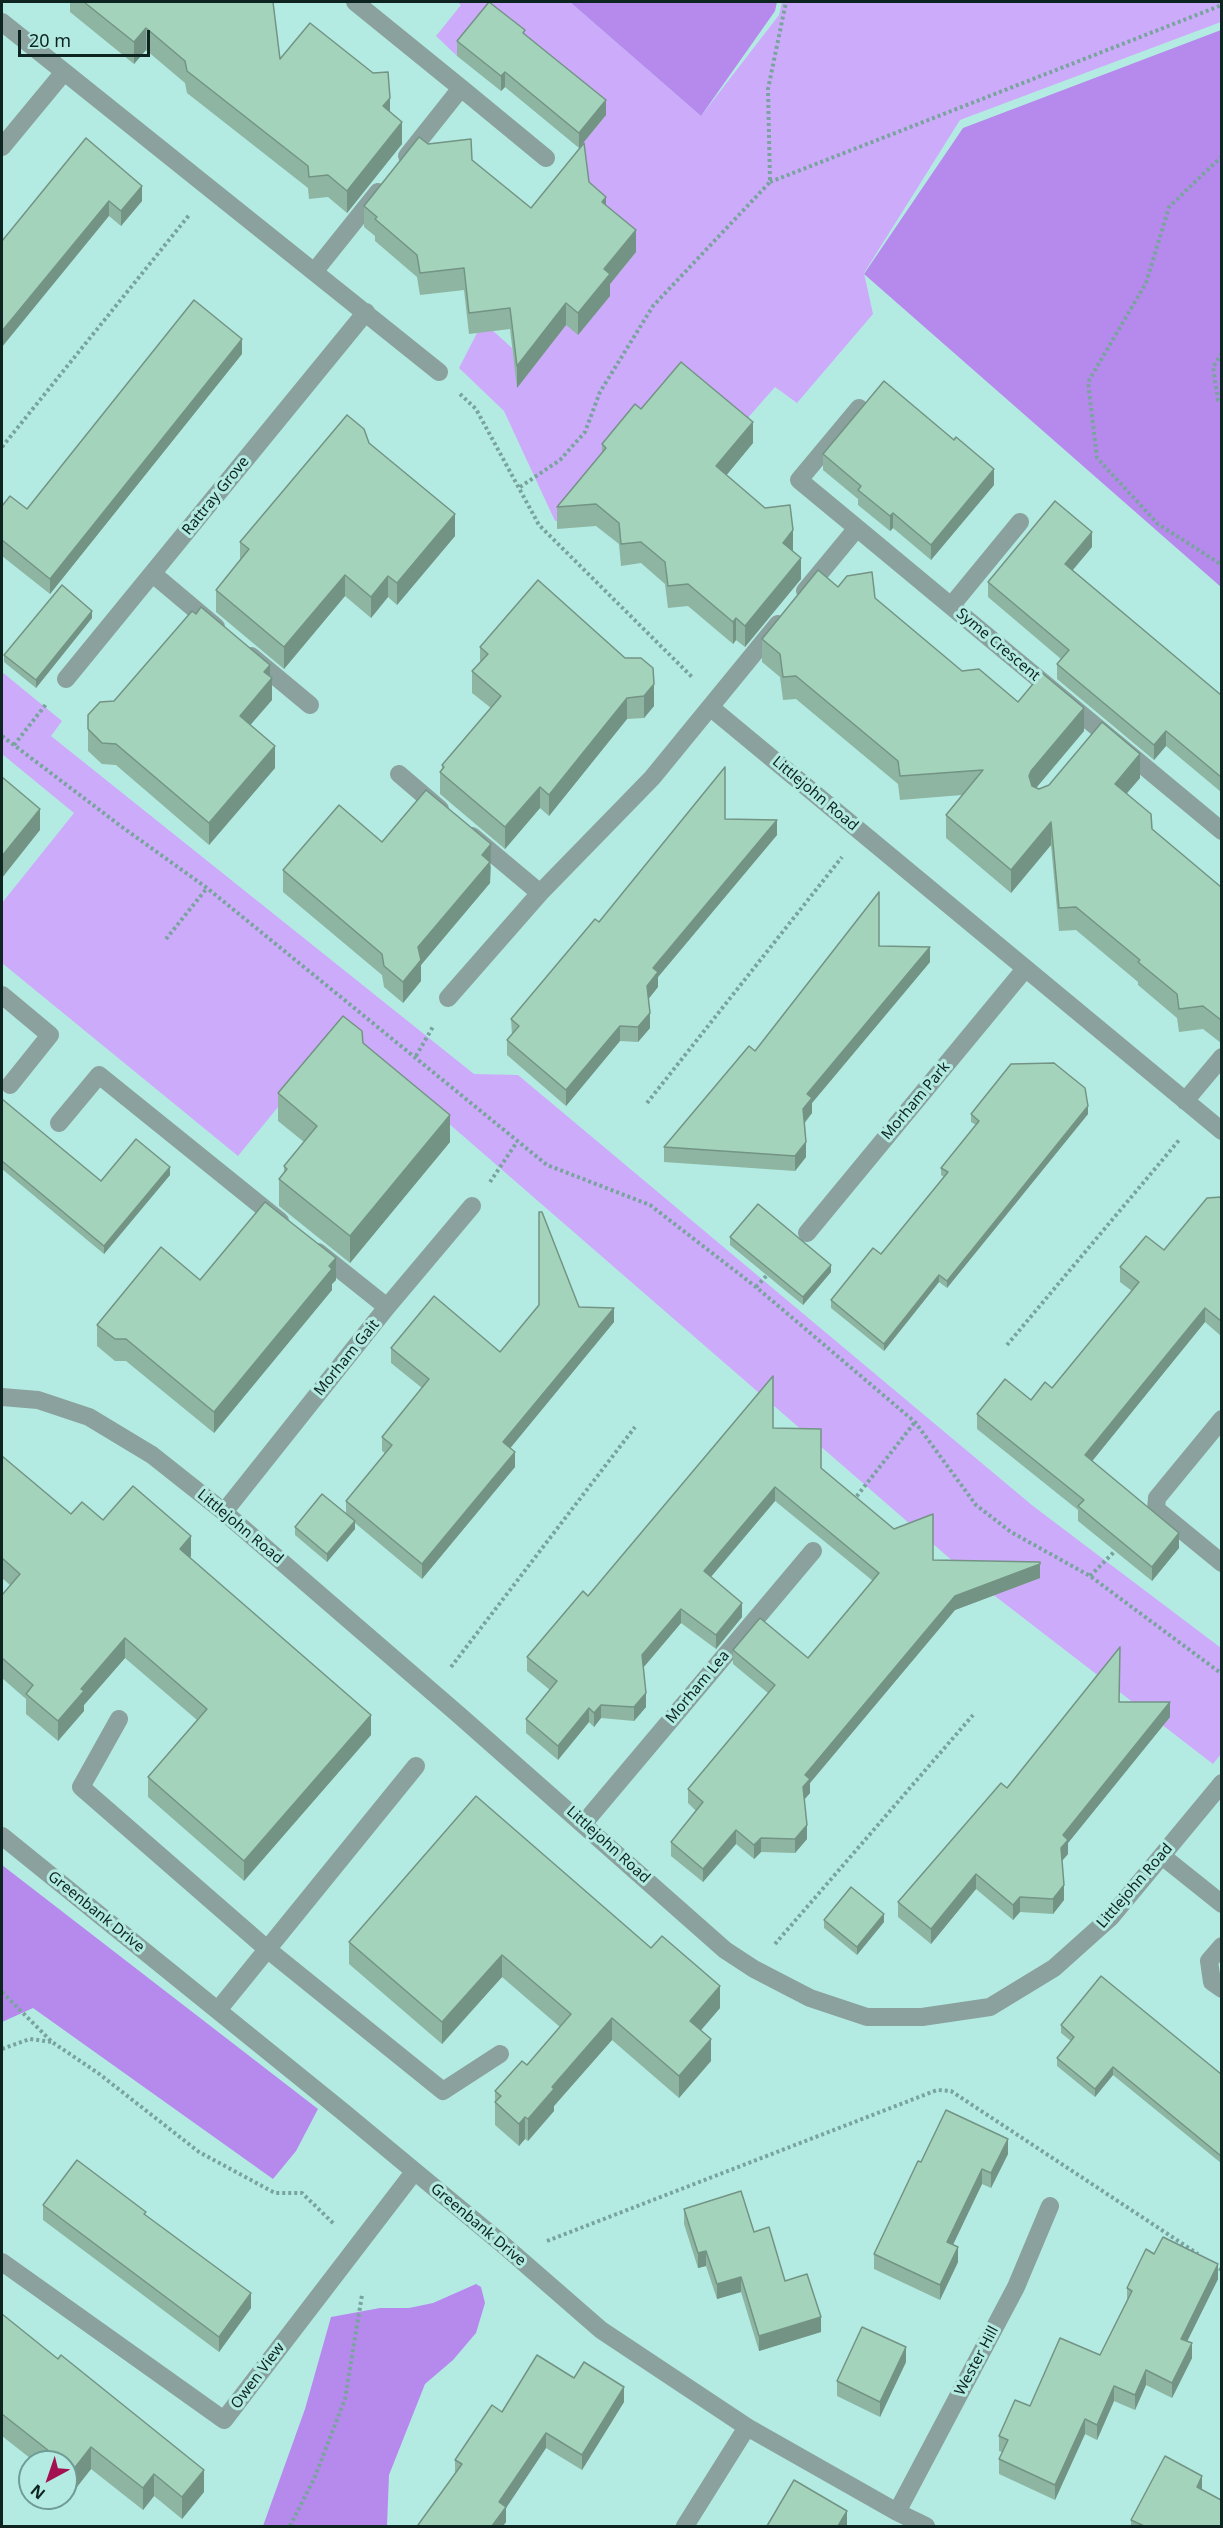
<!DOCTYPE html>
<style>
body{margin:0}
#map{position:relative;width:1223px;height:2528px;overflow:hidden;background:#b3ebe2;font-family:"Noto Sans",sans-serif}
canvas{display:block}
.frame{position:absolute;inset:0;border:3px solid #0e2421;pointer-events:none}
.north{position:absolute;left:18px;top:2450px;width:60px;height:60px;box-sizing:border-box;background:#b3ebe2;border:2px solid #719b95;border-radius:50%;rotate:220deg;font-size:16px;font-weight:700;line-height:24px;text-align:center;color:#0e2421}
.north::after{content:'';display:block;margin:auto;width:21px;height:27px;background:#a41150;clip-path:polygon(50% 0,100% 100%,50% 72%,0 100%)}
.scale{position:absolute;left:18px;top:30px;width:132px;height:27px;box-sizing:border-box;border:3px solid #0e2421;border-top:0;padding-left:8px;font-size:18px;line-height:21px;white-space:nowrap;color:#0e2421;-webkit-text-stroke:4px #b3ebe2;paint-order:stroke}
</style>
<div id="map">
<canvas width="1223" height="2528"></canvas>
<div class="frame"></div>
<div class="north">N</div>
<div class="scale">20 m</div>
</div>
<script>
const ctx = document.querySelector('canvas').getContext('2d');
ctx.lineJoin = 'round';
function fill(path, color) { ctx.fillStyle = color; ctx.fill(path, 'evenodd'); }
const toPath = rows => new Path2D(rows.map(r => 'M' + r).join(''));
function strokePath(path, color, width, dash) { ctx.strokeStyle = color; ctx.lineWidth = width; ctx.lineCap = dash ? 'butt' : 'round'; ctx.setLineDash(dash || []); ctx.stroke(path); }
function write(font, color, halo, rows, align = 'center') {
  ctx.font = font + ' "Noto Sans",sans-serif'; ctx.lineWidth = 6; ctx.setLineDash([]); ctx.textBaseline = 'middle'; ctx.strokeStyle = halo; ctx.fillStyle = color; for (const [text, x, y, turn = 0] of rows) {
    ctx.save(); ctx.translate(x, y); ctx.rotate((+turn || 0) * Math.PI / 180); ctx.textAlign = isNaN(turn) ? turn : align; if (halo) ctx.strokeText(text, 0, 0); ctx.fillText(text, 0, 0); ctx.restore();
  }
}
fill(toPath([
 [457,2,570,2,701,116,779,15,782,2,1222,2,1221,22,960,120,864,273,873,314,797,403,775,387,739,428,576,519,555,521,504,411,459,368,477,333,491,329,512,348,514,360,561,321,578,334,599,286,619,273,636,252,566,186,579,148,606,115,489,17,457,56,436,36,461,5],
 [2,672,62,721,51,736,474,1074,518,1075,1033,1506,1221,1648,1221,1754,1213,1764,978,1583,341,1030,238,1156,2,963,2,903,74,813,2,754]
]), '#cdabfb');
fill(toPath([
 [570,2,777,2,775,11,701,116],
 [1221,30,1221,587,864,274,963,128],
 [2,1865,318,2109,296,2151,273,2179,33,2008,2,2022],
 [476,2284,481,2287,485,2303,476,2333,453,2360,425,2384,389,2475,387,2526,263,2526,305,2409,331,2317,380,2308,409,2308,433,2303]
]), '#b689ed');
strokePath(toPath([
 [1222,156,1169,207,1146,283,1088,382,1097,458,1158,524,1222,565],
 [770,182,1222,5],
 [1222,353,1213,367,1218,400,1222,403],
 [460,394,476,409,539,525,693,678],
 [2,447,190,214],
 [520,487,560,460,585,432,600,392,653,306,770,182,768,89,786,2],
 [2,736,122,827,207,888,547,1165,650,1205,756,1287,915,1422,976,1505,1011,1532,1090,1576,1222,1674],
 [14,745,47,703],
 [166,939,207,888],
 [416,1056,434,1025],
 [647,1103,842,857],
 [490,1182,517,1142],
 [756,1287,769,1273],
 [1007,1345,1180,1139],
 [853,1501,915,1422],
 [1090,1576,1118,1548],
 [451,1667,635,1427],
 [775,1944,973,1715],
 [2,1992,52,2042,98,2073,199,2152,275,2193,302,2193,334,2224],
 [2,2049,30,2039,52,2042],
 [547,2241,937,2090,951,2091,1198,2254],
 [1214,2265,1222,2270],
 [290,2526,314,2479,345,2399,362,2295]
]), '#79a49e', 4, [3, 3]);
strokePath(toPath([
 [355,2,461,88,407,156],
 [2,22,439,372],
 [461,88,546,158],
 [2,147,64,72],
 [314,272,378,192],
 [857,528,799,480,859,408],
 [153,574,216,627],
 [805,591,857,528,1222,831],
 [951,606,1020,522],
 [251,656,310,705],
 [66,679,366,312],
 [710,707,1222,1131],
 [399,774,440,809],
 [472,836,540,893],
 [2,995,50,1035,10,1085],
 [448,998,540,893,652,778,778,624],
 [1185,1101,1222,1057],
 [59,1123,99,1075,280,1221],
 [807,1233,1025,969],
 [318,1252,387,1307],
 [2,1397,38,1400,89,1417,152,1455,224,1512,459,1715,725,1950,754,1969,810,1998,867,2017,922,2017,990,2007,1054,1968,1111,1917,1222,1783],
 [1222,1419,1157,1498,1156,1509,1222,1563],
 [224,1512,387,1307,472,1206],
 [119,1719,81,1787,267,1949,443,2091,500,2054],
 [584,1823,813,1551],
 [2,1836,342,2111,500,2242,601,2330,747,2427,897,2512,926,2526],
 [1162,1856,1222,1904],
 [1222,1946,1209,1961,1212,1982,1222,1989],
 [218,2010,416,1766],
 [2,2262,224,2420,414,2172],
 [897,2512,1016,2287,1050,2206],
 [685,2526,747,2427]
]), '#8aa19d', 18);
fill(toPath([
 [70,2,273,2,280,59,390,112,402,144,347,213,328,197,309,199,308,188,187,93,185,83,146,50,134,64,70,12],
 [525,35,606,115,579,148,505,87,501,91,457,56,457,41],
 [86,138,142,201,121,226,109,216],
 [428,144,472,160,531,208,589,182,606,205,636,252,610,284,610,296,578,335,566,325,517,388,510,329,469,334,464,290,420,295,417,277,375,241,375,236,364,227,364,206],
 [242,354,50,594,2,556,2,506,27,509],
 [641,409,753,443,726,475,793,551,801,579,745,647,736,640,733,644,688,606,668,608,665,584,641,563,621,566,619,544,596,526,557,529,557,507,602,453,602,444],
 [369,443,455,536,397,605,388,597,371,618,345,596,284,669,216,612,216,590,240,560,240,542],
 [823,454,994,485,931,560,893,528,890,531,858,505,858,499,823,470],
 [1092,547,1073,570,1221,695,1221,792,1166,746,1154,760,1057,679,1057,664,1061,659,988,597,988,582],
 [538,580,654,706,644,718,627,719,549,816,540,808,505,849,440,794,440,772,442,770,442,765,491,708,472,693,472,671,480,662,480,647],
 [838,587,875,598,962,671,1018,702,1084,731,1036,788,1039,789,1140,778,1127,793,1152,829,1221,887,1221,1043,1203,1029,1179,1032,1177,1018,1138,985,1138,982,1076,930,1059,931,1051,845,1011,893,946,838,946,815,962,795,900,800,898,784,796,699,783,700,780,677,762,662,762,639],
 [92,618,36,688,4,662,4,655],
 [270,677,272,700,250,725,275,768,209,845,116,765,102,764,88,751,88,715,114,701],
 [725,819,777,835,658,977,658,987,648,999,650,1028,638,1042,620,1041,566,1106,507,1055,507,1040,512,1035,511,1019,599,922],
 [382,842,491,866,490,883,421,965,421,981,403,1003,384,987,382,975,283,892,283,870],
 [879,946,930,962,812,1103,812,1113,805,1123,806,1157,795,1171,664,1162,664,1147,755,1051],
 [278,1093,450,1142,350,1263,279,1206,279,1179,284,1173,284,1166,304,1142,278,1121],
 [2,1099,101,1181,170,1175,104,1254,2,1169],
 [971,1114,1088,1114,947,1288,939,1282,884,1351,831,1308,831,1300,881,1254,944,1177,941,1175,941,1168,976,1125,971,1122],
 [1221,1197,1221,1336,1205,1322,1092,1461,1179,1548,1152,1581,1078,1521,1078,1510,977,1429,977,1414,1031,1400,1052,1388,1132,1291,1120,1282,1120,1267,1164,1250],
 [730,1237,831,1272,803,1305,730,1245],
 [200,1280,336,1280,332,1284,332,1290,214,1433,126,1361,115,1361,97,1346,97,1325],
 [579,1307,614,1322,510,1448,515,1467,422,1579,355,1523,355,1529,327,1562,295,1535,295,1527,346,1514,346,1501,385,1453,382,1451,382,1437,422,1388,391,1363,391,1348,500,1352],
 [773,1428,894,1529,933,1560,1040,1578,955,1610,810,1783,810,1793,804,1800,807,1839,795,1853,761,1852,754,1859,736,1844,703,1882,671,1856,671,1842,696,1811,688,1803,688,1789,768,1693,733,1664,733,1650,808,1658,873,1581,775,1501,711,1577,742,1617,716,1649,681,1623,643,1668,646,1707,634,1721,601,1718,594,1727,589,1722,558,1760,526,1733,526,1719,550,1690,527,1671,527,1657,588,1596],
 [2,1456,71,1514,103,1520,191,1556,190,1558,371,1735,244,1881,148,1797,148,1777,197,1720,125,1658,84,1705,84,1711,58,1741,26,1714,26,1699,2,1678,2,1595,10,1585,2,1578],
 [1119,1702,1170,1717,1068,1843,1068,1854,1062,1861,1064,1900,1053,1914,1020,1912,1013,1920,976,1889,931,1944,898,1917,898,1902,1007,1788],
 [476,1796,720,2008,701,2030,711,2061,679,2098,612,2040,554,2106,554,2111,528,2141,525,2139,519,2146,495,2125,495,2091,527,2065,560,2027,502,1977,442,2044,349,1964,349,1942],
 [824,1920,884,1922,857,1955,824,1928],
 [1061,2025,1221,2074,1221,2163,1113,2075,1095,2097,1057,2066,1057,2058,1071,2041,1061,2033],
 [1008,2154,991,2188,982,2184,953,2245,958,2262,940,2300,874,2269,874,2254,921,2162],
 [43,2205,146,2216,251,2308,219,2352,43,2220],
 [684,2209,754,2232,785,2281,821,2332,759,2351,741,2292,717,2299,706,2266,698,2268,684,2224],
 [1154,2254,1218,2279,1187,2341,1192,2358,1172,2398,1146,2385,1135,2410,1114,2401,1097,2440,1085,2434,1055,2500,999,2474,999,2459,1002,2452,999,2451,999,2436,1030,2406,1100,2355,1127,2300,1127,2288],
 [2,2314,204,2492,182,2519,154,2496,143,2510,91,2469,73,2492,66,2486,66,2462,35,2462,2,2436],
 [906,2362,880,2417,837,2396,837,2381],
 [574,2378,624,2402,582,2470,546,2448,506,2508,506,2522,503,2526,418,2526,455,2474,455,2460],
 [1202,2490,1221,2526,1131,2526,1131,2520]
]), '#8db5a2');
fill(toPath([
 [146,28,146,50,134,64,134,42],
 [505,72,505,87,501,91,501,76],
 [390,98,390,120,383,106],
 [606,100,606,115,579,148,579,133],
 [402,122,402,144,347,213,347,191],
 [142,186,142,201,121,226,121,211],
 [606,197,606,218,602,202],
 [109,201,109,216,2,347,2,331],
 [636,230,636,252,610,284,610,296,578,335,578,313,604,269],
 [566,303,566,325,517,388,517,366],
 [242,339,242,354,50,594,50,579],
 [753,422,753,443,716,488,716,466],
 [994,469,994,485,931,560,931,545],
 [893,513,893,528,890,531,890,516],
 [455,514,455,536,397,605,397,583],
 [793,530,793,552,783,543],
 [1092,532,1092,547,1065,579,1065,564],
 [801,558,801,579,745,647,745,626],
 [345,575,345,596,284,669,284,647],
 [388,576,388,597,371,618,371,597],
 [92,611,92,618,36,688,36,680],
 [736,618,736,640,733,644,733,622],
 [270,665,270,680,272,678,272,700,240,737,240,716,264,672],
 [654,684,654,706,644,718,644,696],
 [627,698,627,719,549,816,549,795],
 [1084,708,1084,731,1031,794,1029,776,1031,771],
 [1166,731,1166,746,1154,760,1154,745],
 [275,746,275,768,209,845,209,823],
 [1140,754,1140,778,1115,807,1115,784],
 [540,787,540,808,505,849,505,827],
 [40,809,40,830,2,878,2,856],
 [777,820,777,835,658,977,658,987,647,1001,647,986,653,968],
 [1051,822,1051,845,1011,893,1011,870],
 [491,844,490,883,421,965,421,981,403,1003,403,982,418,947,482,855],
 [930,947,930,962,812,1103,812,1113,803,1124,803,1109,807,1094],
 [650,1013,650,1028,638,1042,638,1027],
 [620,1026,620,1041,566,1106,566,1090],
 [1088,1106,1088,1114,947,1288,947,1281],
 [450,1115,450,1142,350,1263,350,1236],
 [806,1142,806,1157,795,1171,795,1156],
 [170,1167,170,1175,104,1254,104,1246],
 [336,1258,336,1280,332,1284,332,1290,214,1433,214,1412],
 [831,1265,831,1272,803,1305,803,1297],
 [939,1275,939,1282,884,1351,884,1344],
 [614,1308,614,1322,503,1457,503,1442],
 [1205,1308,1205,1322,1085,1470,1085,1455],
 [515,1452,515,1467,422,1579,422,1564],
 [775,1487,775,1501,704,1585,704,1571],
 [355,1521,355,1529,327,1562,327,1554],
 [1179,1533,1179,1548,1152,1581,1152,1567],
 [191,1536,191,1556,180,1569,180,1549],
 [1040,1564,1040,1578,955,1610,810,1783,810,1793,803,1801,803,1787,805,1775,955,1596],
 [742,1603,742,1617,716,1649,716,1635],
 [681,1609,681,1623,642,1669,642,1655],
 [125,1638,125,1658,84,1705,84,1711,58,1741,58,1721,81,1689],
 [646,1693,646,1707,634,1721,634,1707],
 [1170,1702,1170,1717,1068,1843,1068,1854,1061,1862,1061,1848,1063,1835],
 [601,1705,601,1718,594,1727,594,1713],
 [589,1708,589,1722,558,1760,558,1746],
 [371,1715,371,1735,244,1881,244,1861],
 [807,1825,807,1839,795,1853,795,1839],
 [736,1830,736,1844,703,1882,703,1869],
 [761,1838,761,1852,754,1859,754,1845],
 [976,1874,976,1889,931,1944,931,1929],
 [1064,1885,1064,1900,1053,1914,1053,1899],
 [1020,1897,1020,1912,1013,1920,1013,1905],
 [884,1914,884,1922,857,1955,857,1947],
 [502,1955,502,1977,442,2044,442,2022],
 [720,1986,720,2008,690,2043,690,2021],
 [612,2018,612,2040,554,2106,554,2111,528,2141,528,2119,552,2087],
 [711,2039,711,2061,679,2098,679,2076],
 [1113,2067,1113,2075,1095,2097,1095,2089],
 [525,2117,525,2139,519,2146,519,2124],
 [1008,2139,1008,2154,991,2188,991,2173],
 [982,2169,982,2184,947,2257,947,2242],
 [958,2247,958,2262,940,2300,940,2285],
 [706,2251,706,2266,698,2268,698,2253],
 [1218,2264,1218,2279,1181,2354,1181,2339],
 [741,2277,741,2292,717,2299,717,2284],
 [251,2293,251,2308,219,2352,219,2337],
 [821,2317,821,2332,759,2351,759,2336],
 [1192,2343,1192,2358,1172,2398,1172,2383],
 [906,2347,906,2362,880,2417,880,2402],
 [1146,2370,1146,2385,1135,2410,1135,2395],
 [1114,2386,1114,2401,1097,2440,1097,2425],
 [624,2387,624,2402,582,2470,582,2455],
 [1085,2419,1085,2434,1055,2500,1055,2485],
 [546,2433,546,2448,506,2508,506,2522,503,2526,492,2526,499,2502],
 [91,2447,91,2469,73,2492,73,2470],
 [204,2470,204,2492,182,2519,182,2497],
 [154,2474,154,2496,143,2510,143,2488],
 [1202,2476,1202,2491,1197,2487],
 [847,2511,847,2526,838,2526]
]), '#739484');
const building = toPath([
 [84,2,273,2,280,59,310,23,373,73,388,72,390,98,383,106,402,122,347,191,328,175,309,177,308,166,187,71,185,61,146,28,134,42,84,2],
 [489,2,525,30,523,33,606,100,579,133,505,72,501,76,457,41,489,2],
 [419,137,428,144,471,139,472,160,531,208,584,143,589,182,606,197,602,202,636,230,604,269,610,274,578,313,566,303,517,366,510,308,469,313,464,268,420,273,417,255,375,219,377,217,364,206,419,137],
 [86,138,142,186,121,211,109,201,2,331,2,241,86,138],
 [194,300,242,339,50,579,2,540,2,506,10,496,27,509,194,300],
 [681,362,753,422,716,466,765,508,790,505,793,530,783,543,801,558,745,626,736,618,733,622,688,584,668,586,665,562,641,542,621,544,619,523,596,504,557,507,606,448,602,444,635,404,641,409,681,362],
 [884,381,954,440,956,437,994,469,931,545,893,513,890,516,858,490,861,486,823,454,884,381],
 [347,415,364,429,369,443,455,514,397,583,388,576,371,597,345,575,284,647,216,590,249,549,240,542,347,415],
 [1055,501,1092,532,1065,564,1221,695,1221,777,1166,731,1154,745,1057,664,1069,650,988,582,1055,501],
 [818,570,838,587,847,576,872,572,875,598,962,671,979,669,1018,702,1042,673,1084,708,1031,771,1029,776,1032,786,1039,789,1049,785,1102,722,1140,754,1115,784,1151,814,1152,829,1221,887,1221,1020,1203,1006,1179,1009,1177,994,1138,962,1140,960,1076,907,1059,908,1051,822,1011,870,946,815,983,770,900,776,898,761,796,676,783,677,780,654,762,639,818,570],
 [538,580,625,658,641,658,653,668,654,684,644,696,627,698,549,795,540,787,505,827,440,772,444,767,442,765,501,696,472,671,488,654,480,647,538,580],
 [62,585,92,611,36,680,4,655,62,585],
 [201,607,270,665,264,672,272,678,240,716,275,746,209,823,116,744,102,743,88,729,88,715,100,702,114,701,192,611,196,614,201,607],
 [725,767,725,819,777,820,653,968,658,972,647,986,650,1013,638,1027,620,1026,566,1090,507,1040,519,1026,511,1019,595,919,599,922,725,767],
 [2,777,40,809,2,856,2,777],
 [426,790,491,844,482,855,490,862,418,947,421,960,403,982,384,966,382,954,283,870,339,805,382,842,426,790],
 [879,892,879,946,930,947,807,1094,812,1098,803,1109,806,1142,795,1156,664,1147,749,1046,755,1051,879,892],
 [343,1016,362,1031,363,1043,450,1115,350,1236,279,1179,287,1169,284,1166,317,1126,278,1093,343,1016],
 [1054,1063,1085,1088,1088,1106,947,1281,939,1275,884,1344,831,1300,873,1248,881,1254,948,1172,941,1168,979,1121,971,1114,1011,1064,1054,1063],
 [2,1099,101,1181,136,1139,170,1167,104,1246,2,1161,2,1099],
 [1221,1197,1221,1321,1205,1308,1085,1455,1179,1533,1152,1567,1078,1506,1084,1500,977,1414,1005,1379,1031,1400,1045,1382,1052,1388,1139,1282,1120,1267,1146,1236,1164,1250,1207,1198,1221,1197],
 [265,1202,336,1258,329,1266,332,1269,214,1412,126,1339,115,1339,97,1325,161,1247,200,1280,265,1202],
 [758,1204,831,1265,803,1297,730,1237,758,1204],
 [539,1212,542,1212,579,1307,614,1308,503,1442,515,1452,422,1564,346,1501,392,1445,382,1437,429,1379,391,1348,434,1296,500,1352,539,1305,539,1212],
 [773,1376,773,1428,821,1429,821,1468,894,1529,933,1514,933,1560,1040,1562,1040,1564,955,1596,805,1775,810,1779,803,1787,807,1825,795,1839,761,1838,754,1845,736,1830,703,1869,671,1842,703,1802,688,1789,775,1685,733,1650,760,1618,808,1658,879,1573,775,1487,704,1571,742,1603,716,1635,681,1609,642,1655,646,1693,634,1707,601,1705,594,1713,589,1708,558,1746,526,1719,557,1681,527,1657,583,1591,588,1596,773,1376],
 [2,1456,71,1514,82,1502,103,1520,133,1486,191,1536,180,1549,371,1715,244,1861,148,1777,207,1709,125,1638,81,1689,84,1691,58,1721,26,1694,33,1685,2,1658,2,1595,20,1574,2,1558,2,1456],
 [322,1494,355,1521,327,1554,295,1527,322,1494],
 [1120,1647,1119,1702,1170,1702,1063,1835,1068,1840,1061,1848,1064,1885,1053,1899,1020,1897,1013,1905,976,1874,931,1929,898,1902,1001,1783,1007,1788,1120,1647],
 [476,1796,651,1948,662,1936,720,1986,690,2021,711,2039,679,2076,612,2018,552,2087,554,2089,528,2119,525,2117,519,2124,495,2102,501,2096,495,2091,522,2061,527,2065,571,2014,502,1955,442,2022,349,1942,476,1796],
 [851,1887,884,1914,857,1947,824,1920,851,1887],
 [1101,1976,1221,2074,1221,2156,1113,2067,1095,2089,1057,2058,1074,2037,1061,2025,1101,1976],
 [946,2110,1008,2139,991,2173,982,2169,947,2242,958,2247,940,2285,874,2254,918,2161,921,2162,946,2110],
 [77,2160,146,2212,144,2214,251,2293,219,2337,43,2205,77,2160],
 [741,2191,754,2232,769,2227,785,2281,807,2274,821,2317,759,2336,741,2277,717,2284,706,2251,698,2253,684,2209,741,2191],
 [1163,2237,1218,2264,1181,2339,1192,2343,1172,2383,1146,2370,1135,2395,1114,2386,1097,2425,1085,2419,1055,2485,999,2459,1008,2440,999,2436,1015,2400,1030,2406,1060,2338,1100,2355,1132,2291,1127,2288,1146,2249,1154,2254,1163,2237],
 [2,2314,58,2359,61,2355,204,2470,182,2497,154,2474,143,2488,91,2447,73,2470,66,2464,66,2462,63,2462,2,2414,2,2314],
 [862,2327,906,2347,880,2402,837,2381,862,2327],
 [537,2355,574,2378,584,2362,624,2387,582,2455,546,2433,499,2502,506,2507,492,2526,420,2526,418,2525,462,2464,455,2460,492,2405,502,2412,537,2355],
 [1165,2456,1202,2476,1197,2487,1221,2500,1221,2526,1144,2526,1131,2520,1165,2456],
 [794,2480,847,2511,838,2526,767,2526,794,2480]
]);
fill(building, '#a4d3bc');
strokePath(building, '#739484', 1.5);
write('15px', '#0e2421', '#b3ebe2', [
 ["Rattray Grove",216,496,-51],
 ["Syme Crescent",998,645,40],
 ["Littlejohn Road",815,794,40],
 ["Morham Park",916,1101,-50],
 ["Morham Gait",347,1358,-51],
 ["Littlejohn Road",240,1527,40],
 ["Morham Lea",698,1687,-50],
 ["Littlejohn Road",608,1845,42],
 ["Littlejohn Road",1135,1886,-49],
 ["Greenbank Drive",96,1912,39],
 ["Greenbank Drive",478,2225,40],
 ["Wester Hill",977,2361,-62],
 ["Owen View",258,2376,-53]
]);
</script>
